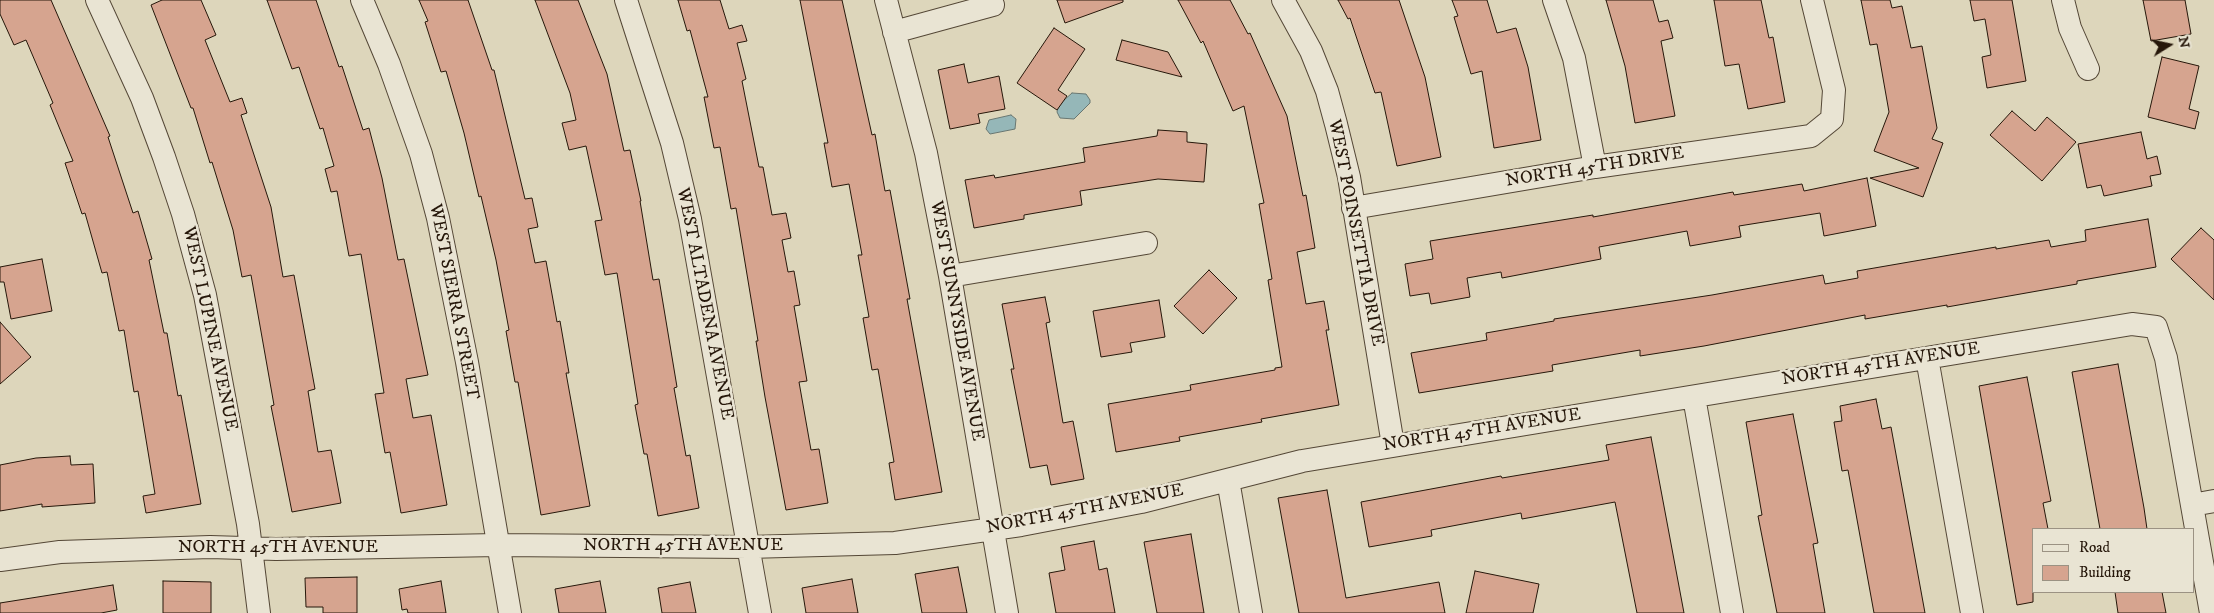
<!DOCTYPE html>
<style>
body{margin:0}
#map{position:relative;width:2214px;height:613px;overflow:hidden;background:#ddd6bb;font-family:"IM FELL DW Pica",serif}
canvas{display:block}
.legend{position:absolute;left:2032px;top:528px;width:162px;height:65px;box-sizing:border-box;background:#e9e4d3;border:1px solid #9b9283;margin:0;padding:6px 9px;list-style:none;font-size:15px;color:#26170a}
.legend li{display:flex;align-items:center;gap:10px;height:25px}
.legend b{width:25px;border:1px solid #9b9283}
.north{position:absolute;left:2144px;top:20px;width:50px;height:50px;-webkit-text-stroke:4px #e9e4d3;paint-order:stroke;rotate:80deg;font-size:14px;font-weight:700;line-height:20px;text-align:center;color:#26170a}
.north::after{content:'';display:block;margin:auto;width:18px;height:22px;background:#26170a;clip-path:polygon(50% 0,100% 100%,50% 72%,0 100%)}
</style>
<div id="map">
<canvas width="2214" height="613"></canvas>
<ul class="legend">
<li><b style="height:6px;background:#e9e4d3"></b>Road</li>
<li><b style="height:14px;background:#d6a48f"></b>Building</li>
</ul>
<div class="north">N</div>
</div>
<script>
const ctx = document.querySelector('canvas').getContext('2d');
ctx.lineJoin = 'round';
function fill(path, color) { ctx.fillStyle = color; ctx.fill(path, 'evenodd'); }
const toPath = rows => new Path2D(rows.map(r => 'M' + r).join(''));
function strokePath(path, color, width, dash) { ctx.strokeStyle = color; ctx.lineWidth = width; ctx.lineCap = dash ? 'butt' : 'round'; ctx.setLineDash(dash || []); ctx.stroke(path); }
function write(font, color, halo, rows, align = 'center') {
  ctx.font = font + ' "IM FELL DW Pica",serif'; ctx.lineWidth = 5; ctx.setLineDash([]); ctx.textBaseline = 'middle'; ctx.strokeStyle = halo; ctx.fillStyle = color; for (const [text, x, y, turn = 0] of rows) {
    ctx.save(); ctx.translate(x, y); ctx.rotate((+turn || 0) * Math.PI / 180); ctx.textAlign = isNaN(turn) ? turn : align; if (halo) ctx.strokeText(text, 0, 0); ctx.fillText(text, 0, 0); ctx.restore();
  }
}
const water = toPath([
 [1072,93,1086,94,1090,100,1090,103,1074,119,1060,118,1057,112,1058,108,1062,102,1072,93],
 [1011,115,1016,119,1015,129,990,134,986,129,989,120,1011,115]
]);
fill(water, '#95b7b8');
strokePath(water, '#697772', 1);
const building = toPath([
 [0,0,51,0,110,136,108,137,133,213,138,211,152,259,149,260,164,333,167,333,178,396,181,395,201,504,146,513,143,496,155,494,138,391,134,392,124,330,119,331,107,272,102,273,85,213,82,214,65,163,73,161,50,105,53,103,26,40,14,45,0,14,0,0],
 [162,0,201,0,216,35,205,40,230,102,242,98,247,113,241,115,271,207,283,277,294,275,315,389,308,391,318,452,331,450,341,503,292,512,271,406,274,405,251,275,242,277,233,230,212,162,210,163,193,108,191,108,151,5,162,0],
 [267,0,316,0,339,67,342,66,363,130,369,128,382,178,398,260,404,259,428,375,406,379,413,418,431,415,447,505,401,513,390,452,385,453,375,394,384,393,361,254,349,256,337,191,331,192,325,169,334,166,323,128,320,129,299,67,292,69,267,0],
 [419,0,468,0,492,70,494,70,525,199,532,198,538,227,528,229,535,263,546,261,557,322,560,321,569,373,566,373,590,506,541,515,518,382,515,382,506,331,509,330,496,260,481,196,479,197,464,133,446,71,441,72,425,22,428,21,419,0],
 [535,0,578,0,607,74,624,151,630,150,641,201,640,201,653,280,659,279,677,387,674,388,686,456,690,455,699,508,658,516,647,454,644,454,635,405,638,404,617,273,605,275,595,221,602,220,586,146,569,150,562,123,576,120,570,93,535,0],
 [678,0,720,0,729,29,742,25,747,41,737,43,746,79,742,81,759,167,763,167,772,215,786,213,791,238,782,240,788,272,794,271,800,305,794,306,807,381,799,382,811,450,819,449,828,503,786,510,765,397,756,341,758,341,736,208,731,209,720,147,714,148,704,97,708,97,690,30,687,31,678,0],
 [800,0,842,0,872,135,875,134,885,191,890,190,910,299,907,299,942,492,895,500,889,463,894,462,878,369,872,370,863,318,869,317,858,255,862,255,849,184,832,187,824,143,828,143,800,0],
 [1057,0,1123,0,1123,2,1065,23,1057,0],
 [1178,0,1230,0,1248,34,1250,33,1287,116,1303,196,1306,195,1315,248,1297,252,1306,304,1324,301,1329,330,1326,330,1339,405,1261,419,1262,422,1179,437,1180,441,1116,452,1108,404,1191,390,1190,385,1275,370,1275,368,1282,367,1268,280,1272,279,1259,204,1264,203,1244,106,1233,111,1203,41,1201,43,1178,0],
 [1338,0,1399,0,1425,77,1441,157,1397,166,1381,92,1375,93,1350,18,1348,19,1338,0],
 [1452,0,1487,0,1497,33,1516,28,1528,67,1541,140,1494,148,1482,71,1471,74,1454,17,1458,16,1452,0],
 [1606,0,1653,0,1659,22,1668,20,1673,38,1661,41,1675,116,1635,123,1625,66,1606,0],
 [1714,0,1761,0,1769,38,1773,37,1785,102,1748,109,1739,64,1725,66,1714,0],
 [1861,0,1890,0,1892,8,1902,6,1911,48,1922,46,1937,128,1932,139,1943,143,1923,197,1870,178,1919,168,1874,151,1889,112,1877,44,1870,45,1861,0],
 [1970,0,2012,0,2026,81,1987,88,1982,57,1991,55,1985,19,1974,21,1970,0],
 [2143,0,2185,0,2191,34,2151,41,2143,0],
 [1054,28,1085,49,1058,90,1067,96,1057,110,1017,83,1054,28],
 [1122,40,1168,52,1182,77,1116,60,1122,40],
 [2162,57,2199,66,2189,109,2199,112,2195,129,2148,117,2162,57],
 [964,64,968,83,999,76,1005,109,978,114,980,123,950,129,938,70,964,64],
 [2012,111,2035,131,2047,117,2076,142,2042,181,1990,135,2012,111],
 [1158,130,1187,132,1187,142,1207,144,1204,182,1158,179,1080,191,1082,205,1024,215,1024,219,974,228,965,180,994,175,995,178,1085,162,1083,148,1157,136,1158,130],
 [2141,132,2147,159,2157,156,2161,174,2150,176,2152,186,2104,196,2101,185,2087,188,2078,144,2141,132],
 [1867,178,1876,226,1824,236,1820,213,1739,226,1741,237,1690,246,1687,231,1599,247,1601,259,1502,278,1501,272,1467,278,1470,297,1431,304,1429,293,1410,296,1405,264,1433,259,1430,241,1593,215,1593,217,1733,192,1734,195,1802,184,1804,191,1867,178],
 [2148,219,2156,267,2077,281,2077,284,1947,307,1947,305,1865,319,1865,315,1704,346,1640,356,1640,350,1552,365,1553,371,1419,393,1411,353,1487,340,1486,333,1554,321,1554,319,1712,295,1823,275,1825,284,1858,278,1857,271,1996,247,1996,249,2049,240,2051,247,2086,241,2085,230,2148,219],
 [2201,228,2214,240,2214,300,2171,259,2201,228],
 [42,259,52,311,11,319,4,282,0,282,0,267,42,259],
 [1209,270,1237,298,1203,334,1174,306,1209,270],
 [1045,297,1050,322,1046,323,1063,423,1073,421,1084,479,1051,485,1047,465,1030,468,1011,369,1014,369,1002,304,1045,297],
 [1159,300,1165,337,1130,343,1132,352,1101,357,1093,311,1159,300],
 [0,322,31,357,0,384,0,322],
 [2118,364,2144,508,2147,529,2100,529,2072,372,2118,364],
 [2027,377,2051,501,2043,503,2048,529,2033,529,2033,602,2017,605,1979,386,2027,377],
 [1876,399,1882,429,1891,427,1925,613,1874,613,1848,470,1842,471,1834,422,1842,421,1840,406,1876,399],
 [1793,414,1818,543,1813,544,1825,613,1777,613,1758,516,1762,515,1746,422,1793,414],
 [1651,437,1684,613,1637,613,1615,502,1522,519,1521,513,1431,530,1432,536,1369,547,1361,502,1501,476,1502,478,1609,460,1606,445,1651,437],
 [70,456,71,465,93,464,95,503,42,507,42,504,0,511,0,465,36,458,70,456],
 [1327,490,1346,598,1439,582,1445,613,1299,613,1278,498,1327,490],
 [1191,534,1204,613,1157,613,1144,542,1191,534],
 [1094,541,1099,570,1107,568,1115,613,1056,613,1049,573,1065,570,1061,547,1094,541],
 [958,567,967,613,922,613,915,574,958,567],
 [1475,571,1539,584,1533,613,1466,613,1475,571],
 [357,577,357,613,323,613,323,607,306,607,305,578,357,577],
 [852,579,858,613,806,613,802,588,852,579],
 [163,581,211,582,211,613,163,613,163,581],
 [441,581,446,613,408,613,407,609,402,610,399,589,441,581],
 [600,581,606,613,559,613,555,589,600,581],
 [690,582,696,613,662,613,658,588,690,582],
 [113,585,117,610,101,613,0,613,0,603,113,585],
 [2115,592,2162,592,2166,613,2118,613,2115,592]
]);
fill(building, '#d6a48f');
strokePath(building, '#26170a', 1);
const minor = toPath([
 [97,0,142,98,164,157,183,214,205,295,248,524,259,613],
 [362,0,389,64,421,154,438,218,467,362,510,613],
 [626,0,672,143,690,219,760,613],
 [886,0,926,153,950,276,1007,613],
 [1283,0,1311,51,1327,91,1336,124,1349,177,1393,445],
 [1554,0,1574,58,1595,167],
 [2063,0,2070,28,2088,69],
 [894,32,993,5],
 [1353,208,1595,167,1811,136,1832,119,1834,90,1812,0],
 [950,276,1146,243],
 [1927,358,1972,613],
 [1694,397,1732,613],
 [1228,480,1251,613],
 [2192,505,2214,501],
 [0,560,60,552,210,547,276,549,498,545,748,547,895,543,1021,525,1141,502,1302,461,2132,324,2156,327,2166,358,2211,613]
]);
strokePath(minor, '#544736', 24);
strokePath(minor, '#e9e4d3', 22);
write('18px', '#26170a', '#e9e4d3', [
 ["NORTH 45TH DRIVE",1595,168,-9],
 ["WEST POINSETTIA DRIVE",1355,233,79],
 ["WEST SIERRA STREET",453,302,79],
 ["WEST ALTADENA AVENUE",704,304,79],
 ["WEST SUNNYSIDE AVENUE",956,321,80],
 ["WEST LUPINE AVENUE",209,329,78],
 ["NORTH 45TH AVENUE",1881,365,-9],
 ["NORTH 45TH AVENUE",1482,431,-9],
 ["NORTH 45TH AVENUE",1085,510,-11],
 ["NORTH 45TH AVENUE",683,546],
 ["NORTH 45TH AVENUE",278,548]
]);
</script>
